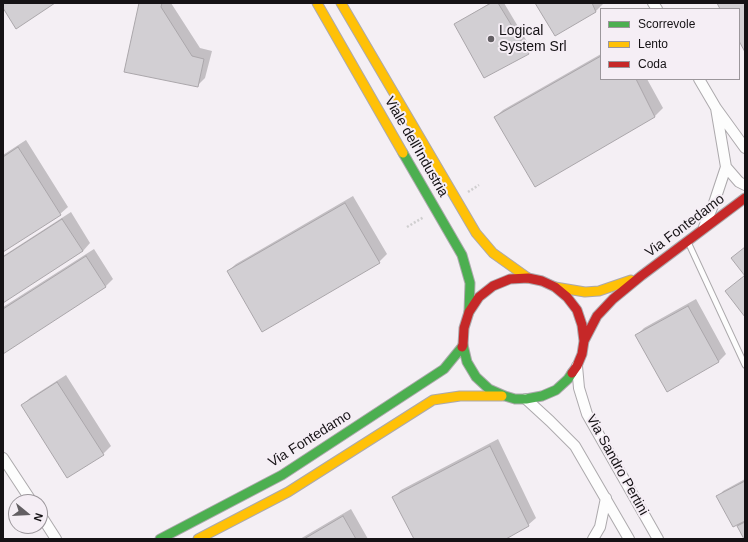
<!DOCTYPE html>
<style>
body{margin:0}
#map{position:relative;width:748px;height:542px;overflow:hidden;background:#f4eff4;font-family:Helvetica,sans-serif}
canvas{display:block}
.frame{position:absolute;inset:0;border:4px solid #151215;pointer-events:none}
.legend{position:absolute;left:600px;top:8px;width:140px;height:72px;box-sizing:border-box;background:#f5eef5;border:1px solid #9b969b;margin:0;padding:5px 7px;list-style:none;font-size:12px;color:#151215}
.legend li{display:flex;align-items:center;gap:8px;height:20px}
.legend b{width:20px;border:1px solid #9b969b}
.north{position:absolute;left:8px;top:494px;width:40px;height:40px;box-sizing:border-box;background:#f5eef5;border:1px solid #9b969b;border-radius:50%;rotate:108deg;font-size:11px;font-weight:700;line-height:16px;text-align:center;color:#151215}
.north::after{content:'';display:block;margin:auto;width:14px;height:18px;background:#635f63;clip-path:polygon(50% 0,100% 100%,50% 72%,0 100%)}
</style>
<div id="map">
<canvas width="748" height="542"></canvas>
<div class="frame"></div>
<ul class="legend">
<li><b style="height:5px;background:#4caf50"></b>Scorrevole</li>
<li><b style="height:5px;background:#ffc107"></b>Lento</li>
<li><b style="height:5px;background:#c62828"></b>Coda</li>
</ul>
<div class="north">N</div>
</div>
<script>
const ctx = document.querySelector('canvas').getContext('2d');
ctx.lineJoin = 'round';
function fill(path, color) { ctx.fillStyle = color; ctx.fill(path, 'evenodd'); }
const toPath = rows => new Path2D(rows.map(r => 'M' + r).join(''));
function strokePath(path, color, width, dash) { ctx.strokeStyle = color; ctx.lineWidth = width; ctx.lineCap = dash ? 'butt' : 'round'; ctx.setLineDash(dash || []); ctx.stroke(path); }
function write(font, color, halo, rows, align = 'center') {
  ctx.font = font + ' Helvetica,sans-serif'; ctx.lineWidth = 4; ctx.setLineDash([]); ctx.textBaseline = 'middle'; ctx.strokeStyle = halo; ctx.fillStyle = color; for (const [text, x, y, turn = 0] of rows) {
    ctx.save(); ctx.translate(x, y); ctx.rotate((+turn || 0) * Math.PI / 180); ctx.textAlign = isNaN(turn) ? turn : align; if (halo) ctx.strokeText(text, 0, 0); ctx.fillText(text, 0, 0); ctx.restore();
  }
}
fill(toPath([
 [140,3,171,3,200,48,212,51,205,78,197,86],
 [490,3,504,3,532,50,528,53,456,25,460,21],
 [537,3,604,3,596,11,555,35],
 [601,54,601,79,647,79,663,108,655,116,536,186,495,117,503,110],
 [26,140,68,207,60,214,3,251,3,155],
 [353,196,387,254,379,262,228,271,236,264],
 [71,212,90,243,83,251,3,302,3,256],
 [94,249,113,279,105,287,3,353,3,307],
 [696,299,726,354,719,361,667,391,636,336,644,328],
 [66,375,111,446,103,454,67,477,22,406,30,398],
 [498,439,536,518,528,525,504,539,415,539,393,498,401,490],
 [745,479,745,538,737,524,718,497,723,491],
 [351,509,368,539,300,539]
]), '#0003');
const building = toPath([
 [3,3,55,3,16,29,3,8,3,3],
 [139,3,162,3,161,7,192,56,204,59,198,87,124,72,139,3],
 [491,3,498,3,529,54,484,78,454,24,491,3],
 [535,3,592,3,596,12,555,36,535,3],
 [717,3,745,3,745,52,739,41,739,9,720,9,717,3],
 [601,56,601,79,636,79,655,117,535,187,494,117,601,56],
 [18,147,61,215,3,252,3,157,18,147],
 [345,203,380,263,262,332,227,271,345,203],
 [62,219,83,251,3,303,3,257,62,219],
 [745,247,745,276,731,258,745,247],
 [86,256,106,287,3,354,3,309,86,256],
 [744,276,745,277,745,317,725,291,744,276],
 [688,306,719,362,667,392,635,335,688,306],
 [57,382,104,455,67,478,21,405,57,382],
 [490,446,529,526,506,539,414,539,392,497,490,446],
 [745,481,745,521,733,527,716,496,745,481],
 [343,516,356,539,304,539,343,516],
 [745,522,745,539,744,539,737,526,745,522]
]);
fill(building, '#d2cfd3');
strokePath(building, '#aaa6aa', 1);
const lane = toPath([
 [688,242,745,365]
]);
const street = toPath([
 [653,3,657,9],
 [699,79,716,108,745,148],
 [726,167,739,182,745,185],
 [704,227,714,203,726,167,716,108],
 [577,366,579,388,587,414,658,539],
 [526,399,550,421,575,446,629,539],
 [3,458,32,502],
 [40,514,56,539],
 [593,539,600,527,606,498]
]);
const fast = toPath([
 [403,153,462,255,470,283,469,312],
 [463,345,467,362,476,377,489,389,505,396,515,399,526,399,542,396,556,390,568,379,572,373],
 [160,539,282,475,444,369,462,347]
]);
const slow = toPath([
 [317,3,403,153],
 [341,3,476,233,493,253,528,278],
 [555,287,585,292,599,291,631,280],
 [198,539,288,492,433,400,460,396,502,396]
]);
const jam = toPath([
 [584,341,597,316,613,299,641,276,745,198],
 [462,347,463,345,464,328,469,312,479,297,493,286,510,279,528,278,542,281,555,287,567,297,577,310,582,325,584,341,582,354,577,366,572,373]
]);
strokePath(lane, '#aca9ac', 7);
strokePath(street, '#aca9ac', 12);
strokePath(fast, '#aca9ac', 11);
strokePath(slow, '#aca9ac', 11);
strokePath(jam, '#aca9ac', 11);
strokePath(toPath([
 [468,192,479,185],
 [407,227,424,217]
]), '#cfcecf', 2.5, [2, 2]);
strokePath(lane, '#fdfdfd', 5);
strokePath(street, '#fdfdfd', 10);
strokePath(fast, '#4caf50', 9);
strokePath(slow, '#ffc107', 9);
strokePath(jam, '#c62828', 9);
for (const [x, y, r, color] of [
 [491,39,4,"#635f63"]
]) { const dot = new Path2D(); dot.arc(x, y, r, 0, 2 * Math.PI); ctx.fillStyle = color; ctx.fill(dot); strokePath(dot, '#f5eef5', 1.5); }
write('14px', '#151215', '#f5eef5', [
 ["Logical",499,31],
 ["System Srl",499,47]
], 'left');
write('14px', '#151215', '#f5eef5', [
 ["Viale dell'Industria",416,147,60],
 ["Via Fontedamo",685,226,-37],
 ["Via Fontedamo",310,439,-32],
 ["Via Sandro Pertini",617,465,61]
]);
</script>
